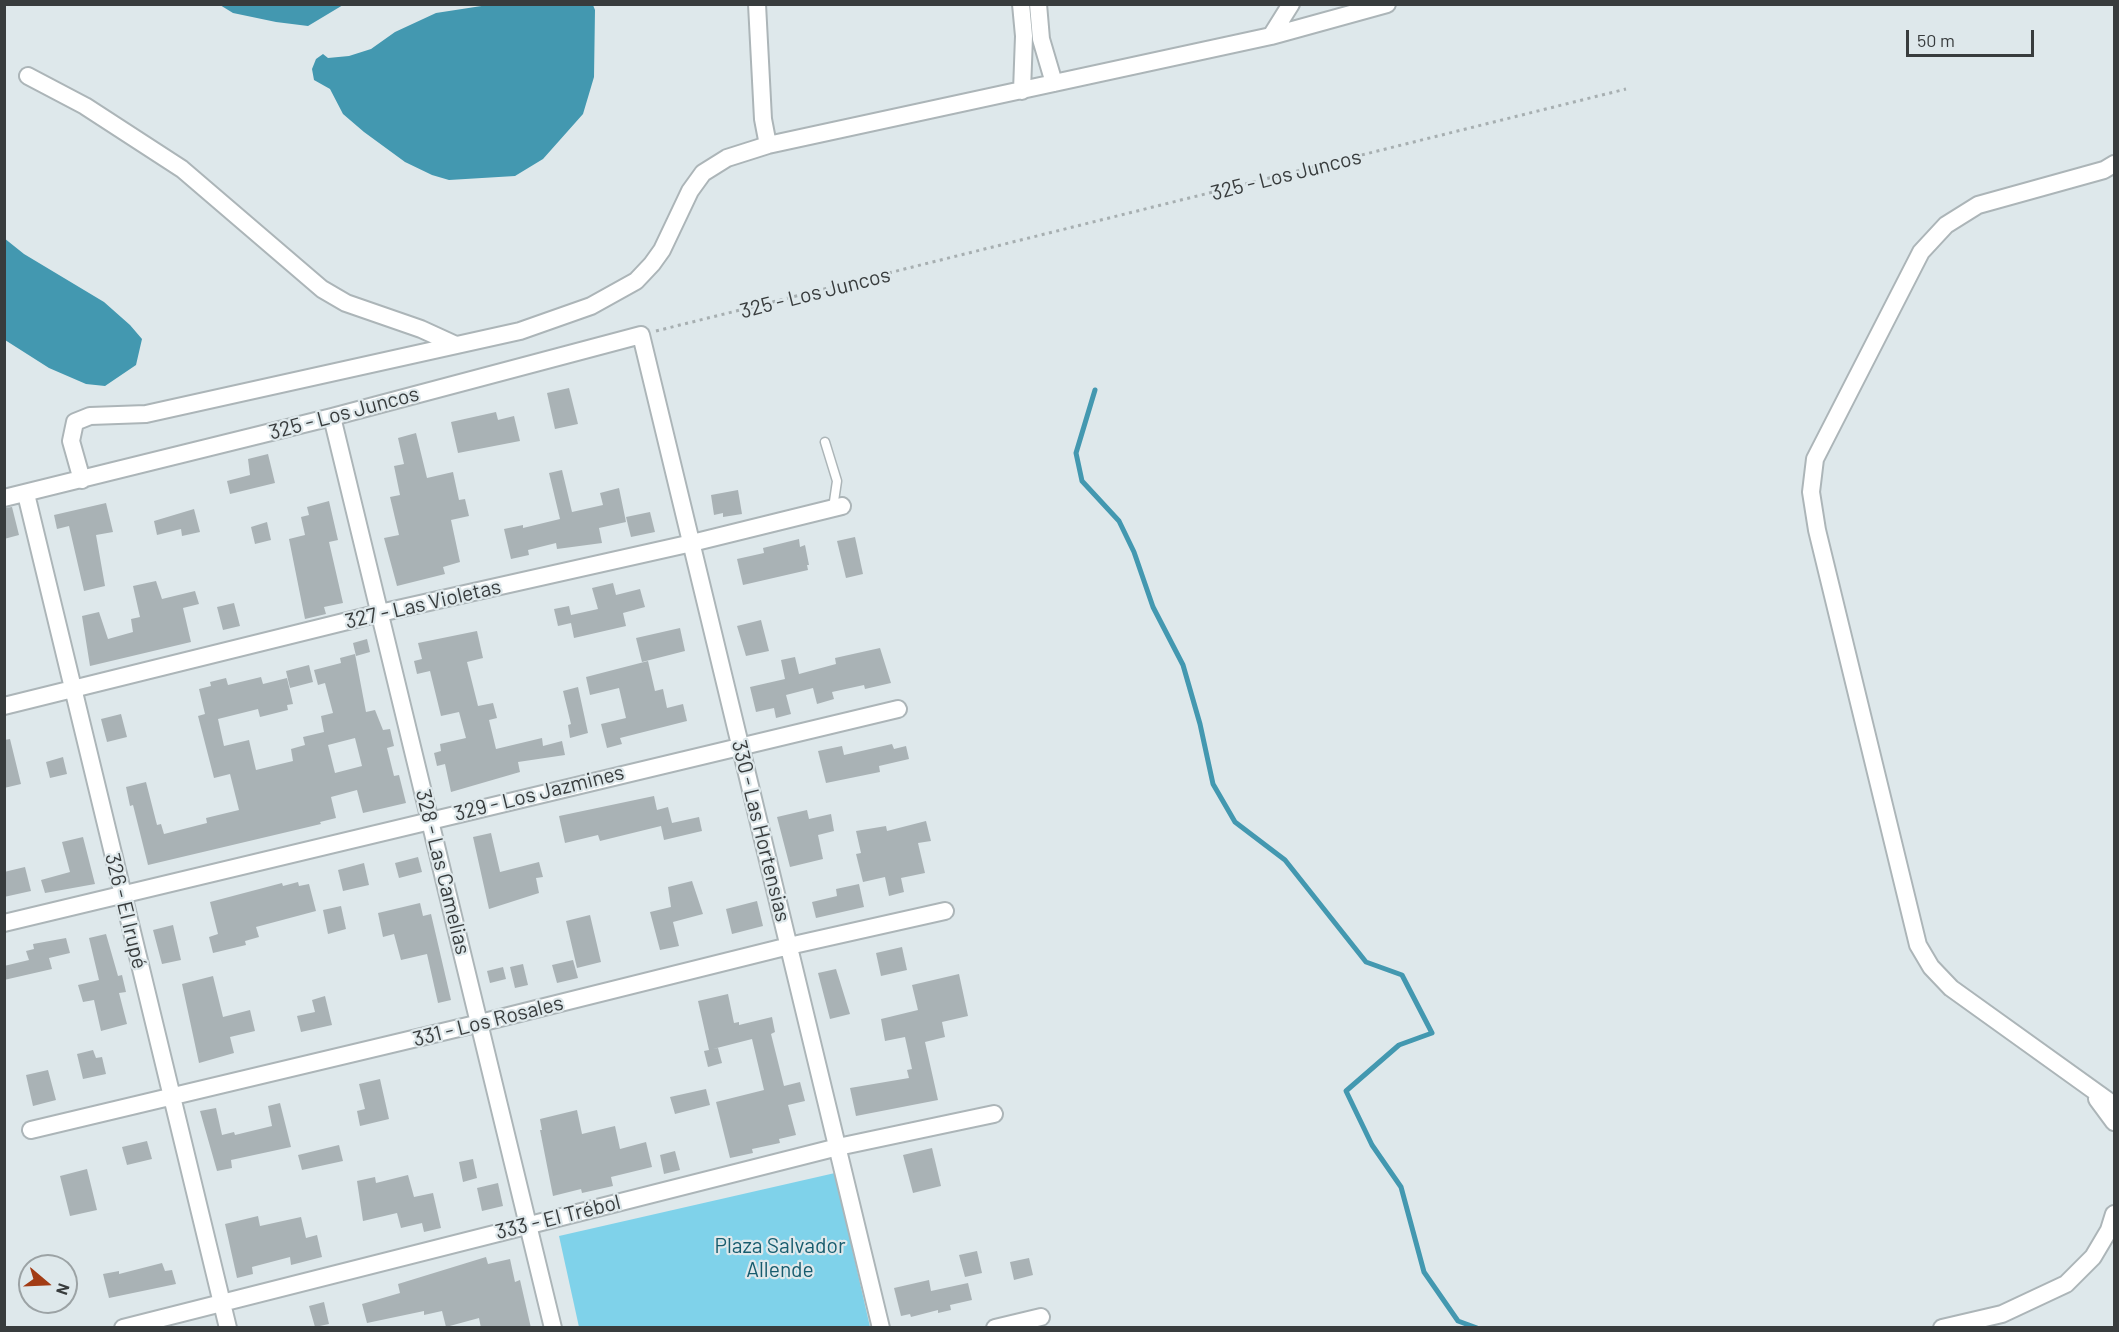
<!DOCTYPE html>
<meta charset="utf-8">
<style>
body{margin:0}
#map{position:relative;width:2119px;height:1332px;overflow:hidden;background:#dee8eb;font-family:Barlow,sans-serif}
canvas{display:block}
.frame{position:absolute;inset:0;border:6px solid #383c3d;pointer-events:none}
.north{position:absolute;left:18px;top:1254px;width:60px;height:60px;box-sizing:border-box;background:#dee8eb;border:2px solid #9ca3a5;border-radius:50%;rotate:109deg;font-size:16px;font-weight:700;line-height:24px;text-align:center;color:#383c3d}
.north::after{content:'';display:block;margin:auto;width:21px;height:27px;background:#a23c15;clip-path:polygon(50% 0,100% 100%,50% 72%,0 100%)}
.scale{position:absolute;left:1906px;top:30px;width:128px;height:27px;box-sizing:border-box;border:3px solid #383c3d;border-top:0;padding-left:8px;font-size:18px;line-height:21px;white-space:nowrap;color:#383c3d;-webkit-text-stroke:4px #dee8eb;paint-order:stroke}
</style>
<div id="map">
<canvas width="2119" height="1332"></canvas>
<div class="frame"></div>
<div class="north">N</div>
<div class="scale">50 m</div>
</div>
<script>
const ctx = document.querySelector('canvas').getContext('2d');
ctx.lineJoin = 'round';
function fill(path, color) { ctx.fillStyle = color; ctx.fill(path, 'evenodd'); }
const toPath = rows => new Path2D(rows.map(r => 'M' + r).join(''));
function strokePath(path, color, width, dash) { ctx.strokeStyle = color; ctx.lineWidth = width; ctx.lineCap = dash ? 'butt' : 'round'; ctx.setLineDash(dash || []); ctx.stroke(path); }
function write(font, color, halo, rows, align = 'center') {
  ctx.font = font + ' Barlow,sans-serif'; ctx.lineWidth = 4.5; ctx.setLineDash([]); ctx.textBaseline = 'middle'; ctx.strokeStyle = halo; ctx.fillStyle = color; for (const [text, x, y, turn = 0] of rows) {
    ctx.save(); ctx.translate(x, y); ctx.rotate((+turn || 0) * Math.PI / 180); ctx.textAlign = isNaN(turn) ? turn : align; if (halo) ctx.strokeText(text, 0, 0); ctx.fillText(text, 0, 0); ctx.restore();
  }
}
fill(toPath([
 [835,1173,870,1327,579,1327,559,1236]
]), '#7fd2ea');
fill(toPath([
 [220,5,343,5,308,26,276,22,233,13],
 [488,5,593,5,595,10,594,77,583,114,543,159,515,176,449,180,432,175,405,162,364,132,343,114,330,89,314,80,312,69,316,59,323,54,328,58,349,56,371,49,395,32,436,13],
 [4,238,24,254,104,302,130,325,142,339,136,365,105,386,86,384,49,368,5,340]
]), '#4398b0');
strokePath(toPath([
 [1095,390,1076,453,1082,481,1119,521,1134,552,1153,607,1183,665,1200,724,1213,784,1235,822,1285,860,1366,962,1402,975,1432,1033,1399,1045,1346,1091,1372,1145,1401,1187,1424,1272,1458,1321,1477,1328]
]), '#4398b0', 5);
fill(toPath([
 [569,388,578,424,555,429,547,393],
 [496,412,498,420,514,416,520,441,458,453,451,422],
 [416,433,427,478,453,472,459,500,465,499,469,516,451,520,460,562,443,567,445,574,397,586,384,538,399,535,390,497,400,495,394,466,404,464,398,438],
 [268,454,275,483,230,494,227,481,250,475,248,459],
 [562,470,572,512,603,505,600,493,619,488,626,522,599,528,602,543,557,549,556,543,528,550,529,555,511,559,504,529,523,525,523,528,560,519,549,473],
 [738,490,742,514,723,517,723,513,714,515,711,495],
 [329,501,338,540,329,542,343,603,324,607,326,614,305,619,289,539,305,535,301,517,309,515,307,507],
 [106,503,113,532,96,535,105,586,84,591,69,526,57,529,54,515],
 [12,507,19,535,4,539,4,508],
 [194,509,200,532,182,536,181,529,157,535,154,521],
 [650,512,655,532,631,537,626,517],
 [267,522,271,540,255,544,251,527],
 [855,537,863,574,846,578,837,541],
 [799,539,800,547,805,545,809,565,807,565,808,570,743,585,737,559,764,553,763,548],
 [156,581,162,599,195,591,199,604,183,608,191,642,90,666,82,616,99,612,108,639,133,632,131,619,140,617,133,586],
 [613,583,616,595,640,589,645,607,623,613,626,626,574,638,571,623,558,626,554,609,569,606,571,615,598,609,592,588],
 [234,603,240,626,223,630,217,607],
 [761,620,769,651,746,656,737,626],
 [680,628,685,651,642,662,636,638],
 [477,631,483,658,467,662,478,706,493,703,497,718,489,720,496,749,542,738,543,746,562,741,565,755,518,762,520,772,451,792,445,764,437,766,434,753,441,751,440,744,466,738,459,712,441,716,430,671,417,674,414,661,422,659,418,643],
 [367,639,370,652,356,656,353,643],
 [880,648,891,683,865,689,864,685,832,692,834,699,817,704,813,688,786,695,791,714,776,718,774,708,756,712,750,687,785,679,781,660,795,657,799,674,836,664,835,658],
 [355,654,366,712,375,710,383,730,390,729,394,746,387,748,394,776,399,775,406,803,363,813,357,790,331,797,336,818,320,822,321,824,148,865,133,805,130,806,126,787,146,782,157,825,161,824,164,834,207,823,206,818,239,810,230,774,214,778,198,716,205,714,199,689,211,686,210,682,226,678,228,685,261,677,263,684,287,678,293,704,287,705,288,710,260,717,258,709,218,719,224,746,249,740,256,770,293,761,291,749,305,745,303,737,324,732,321,716,333,713,325,683,318,685,314,670,341,663,340,658],
 [355,738,362,766,335,773,328,745],
 [648,661,655,691,663,689,667,708,683,704,687,721,620,738,622,744,607,748,601,724,626,718,619,688,590,695,586,677],
 [309,665,313,682,290,688,286,671],
 [578,687,588,733,570,738,568,725,571,724,563,691],
 [121,714,127,737,107,742,101,719],
 [10,739,21,784,4,788,4,740],
 [892,744,894,749,906,746,909,759,879,766,880,772,826,783,818,751,842,746,844,755],
 [63,757,67,774,50,778,46,762],
 [654,796,657,810,668,807,672,823,699,817,702,831,664,840,661,826,600,841,598,835,565,843,559,816],
 [807,810,809,819,831,814,834,831,818,835,823,859,790,867,777,817],
 [926,821,931,841,918,843,925,873,901,878,904,892,889,896,885,877,863,882,856,854,861,853,856,831,886,826,887,831],
 [491,833,500,872,539,862,543,877,536,878,539,893,489,909,473,837],
 [83,837,95,884,45,893,41,880,70,872,62,842],
 [418,857,422,872,399,878,395,863],
 [364,863,369,885,343,891,338,870],
 [25,867,31,891,4,897,4,872],
 [692,881,703,914,673,922,679,946,660,950,650,912,671,907,668,887],
 [298,882,299,886,309,884,316,911,256,927,259,937,245,941,246,945,213,953,209,937,218,934,210,902,282,883,283,886],
 [859,884,864,907,816,918,812,902,837,896,836,889],
 [757,901,763,926,732,934,726,909],
 [420,903,423,916,431,914,451,1000,438,1003,427,954,401,960,394,934,383,937,378,913],
 [341,906,346,929,328,934,323,910],
 [590,915,601,962,577,968,566,921],
 [173,925,181,960,162,964,153,930],
 [106,934,118,976,122,975,126,992,119,993,127,1024,101,1031,94,1000,83,1002,78,985,99,980,89,938],
 [66,938,70,953,49,958,52,969,4,980,4,966,29,960,26,951,34,949,33,944],
 [902,947,907,970,881,976,876,953],
 [573,960,578,978,557,983,552,965],
 [523,964,528,985,515,988,510,967],
 [503,967,506,979,490,983,487,971],
 [836,969,850,1014,830,1019,818,973],
 [959,974,968,1016,942,1022,945,1037,925,1042,938,1100,856,1116,850,1088,909,1078,907,1070,912,1069,905,1037,885,1041,881,1019,918,1010,912,985],
 [213,976,223,1017,250,1010,255,1031,230,1037,234,1053,199,1063,182,984],
 [728,994,734,1023,739,1022,739,1025,772,1017,775,1032,771,1034,784,1086,800,1082,805,1101,788,1105,796,1135,779,1139,780,1143,752,1149,753,1153,730,1158,716,1102,764,1090,752,1039,713,1049,718,1048,722,1063,708,1067,704,1051,709,1050,698,1001],
 [325,996,332,1025,301,1032,297,1016,315,1012,312,1000],
 [93,1050,96,1058,102,1057,106,1074,83,1079,77,1054],
 [48,1070,56,1100,33,1106,26,1075],
 [380,1079,389,1119,360,1126,357,1111,365,1109,359,1084],
 [706,1089,710,1105,675,1114,670,1097],
 [280,1103,291,1147,231,1160,232,1168,217,1171,200,1111,216,1108,222,1135,234,1132,235,1135,272,1126,268,1106],
 [577,1110,582,1134,615,1126,620,1149,646,1142,652,1167,611,1177,613,1186,582,1193,581,1189,553,1196,540,1130,542,1130,540,1119],
 [147,1141,152,1159,127,1165,122,1147],
 [339,1145,343,1161,302,1170,298,1155],
 [932,1148,941,1186,913,1193,903,1155],
 [675,1151,680,1170,664,1174,660,1155],
 [473,1159,477,1178,463,1182,459,1162],
 [87,1169,97,1210,70,1216,60,1176],
 [408,1175,414,1197,433,1193,441,1228,424,1232,422,1223,401,1228,397,1213,363,1221,357,1181,375,1177,376,1183],
 [498,1183,503,1206,482,1211,477,1188],
 [258,1216,260,1226,301,1217,306,1238,317,1235,322,1257,291,1265,290,1257,252,1267,253,1274,237,1278,225,1224],
 [977,1251,982,1273,965,1277,959,1255],
 [486,1257,488,1264,510,1259,515,1282,520,1280,531,1328,481,1328,479,1318,446,1327,442,1311,424,1315,424,1311,367,1323,362,1304,400,1293,398,1284],
 [1029,1258,1033,1275,1014,1280,1010,1262],
 [162,1263,165,1271,172,1270,176,1284,109,1298,103,1274,119,1271,119,1274],
 [929,1280,931,1291,968,1283,972,1300,950,1305,951,1310,938,1313,938,1310,911,1317,910,1314,901,1316,894,1288],
 [324,1302,329,1324,315,1327,309,1306]
]), '#a9b2b5');
const lane = toPath([
 [825,442,837,481,833,508]
]);
const street = toPath([
 [757,4,763,119,768,145],
 [1021,4,1024,36,1022,91],
 [1038,4,1041,39,1054,83],
 [1271,36,1291,4],
 [28,76,85,106,182,169,322,289,346,303,421,329,456,345],
 [2114,164,2104,170,1978,205,1946,225,1921,252,1815,459,1811,492,1817,530,1918,945,1931,967,1951,988,2114,1105],
 [332,417,553,1328],
 [82,480,71,441,75,422,90,416,146,414,520,331,591,306,636,281,652,264,662,250,690,191,703,173,727,158,768,145,1271,36,1387,4],
 [26,494,228,1328],
 [4,498,332,417,641,335,881,1328],
 [4,706,380,613,692,543,842,506],
 [4,923,898,709],
 [2097,1099,2114,1122],
 [31,1130,480,1023,789,946,945,911],
 [123,1328,838,1147,994,1114],
 [995,1328,1041,1317],
 [1942,1328,2002,1314,2066,1284,2093,1257,2109,1230,2114,1214]
]);
strokePath(lane, '#acb5b8', 11);
strokePath(street, '#acb5b8', 20);
strokePath(toPath([
 [656,331,1626,89]
]), '#a7afb1', 3, [3, 4.5]);
strokePath(lane, '#fff', 8);
strokePath(street, '#fff', 16);
write('21px', '#383c3d', '#dee8eb', [
 ["325 - Los Juncos",1286,175,-14],
 ["325 - Los Juncos",815,293,-14],
 ["325 - Los Juncos",344,413,-15],
 ["327 - Las Violetas",423,604,-13],
 ["329 - Los Jazmines",539,793,-14],
 ["330 - Las Hortensias",761,831,76],
 ["328 - Las Camelias",443,872,76],
 ["326 - El Irupé",126,911,76],
 ["331 - Los Rosales",488,1021,-14],
 ["333 - El Trébol",558,1217,-14]
]);
write('21px', '#175c6e', '#dee8eb', [
 ["Plaza Salvador",780,1246],
 ["Allende",780,1270]
]);
</script>
